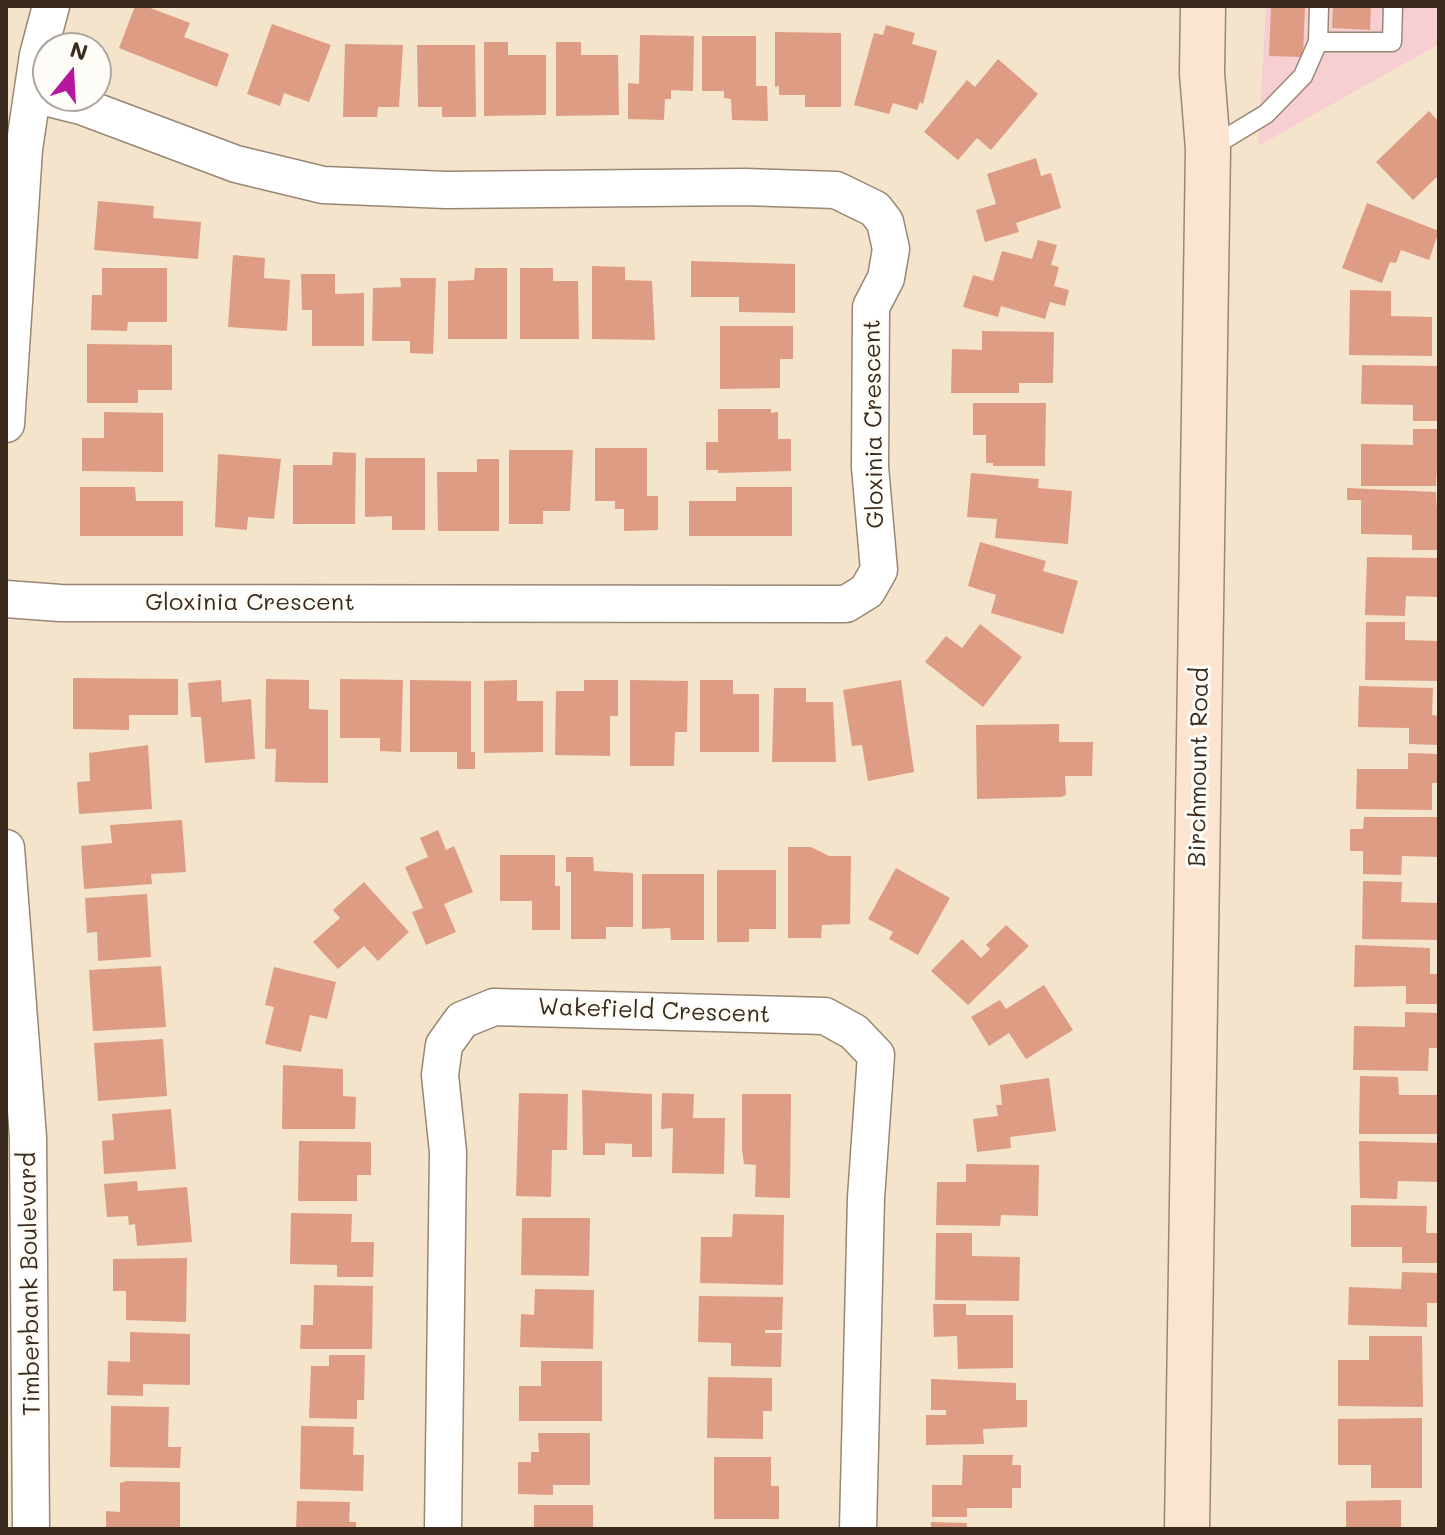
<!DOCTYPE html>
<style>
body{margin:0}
#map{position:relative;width:1445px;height:1535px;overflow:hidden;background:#f4e4cb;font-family:Mali,sans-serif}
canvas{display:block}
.frame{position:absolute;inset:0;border:8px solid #3b2a1e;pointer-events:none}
.north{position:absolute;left:32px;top:32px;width:80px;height:80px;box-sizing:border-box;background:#fdfcf7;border:2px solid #afa8a0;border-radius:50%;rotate:18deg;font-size:22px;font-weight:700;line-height:32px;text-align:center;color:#3b2a1e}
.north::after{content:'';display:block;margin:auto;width:28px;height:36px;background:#b5179e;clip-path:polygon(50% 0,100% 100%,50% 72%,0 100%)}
</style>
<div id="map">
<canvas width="1445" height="1535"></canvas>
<div class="frame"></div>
<div class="north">N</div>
</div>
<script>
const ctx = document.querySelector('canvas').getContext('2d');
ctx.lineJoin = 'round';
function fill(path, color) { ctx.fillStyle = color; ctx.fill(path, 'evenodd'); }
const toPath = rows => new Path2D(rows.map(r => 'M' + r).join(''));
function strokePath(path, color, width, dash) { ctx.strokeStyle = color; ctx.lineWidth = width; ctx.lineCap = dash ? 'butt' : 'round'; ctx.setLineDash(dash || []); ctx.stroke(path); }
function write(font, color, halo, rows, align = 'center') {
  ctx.font = font + ' Mali,sans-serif'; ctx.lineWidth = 6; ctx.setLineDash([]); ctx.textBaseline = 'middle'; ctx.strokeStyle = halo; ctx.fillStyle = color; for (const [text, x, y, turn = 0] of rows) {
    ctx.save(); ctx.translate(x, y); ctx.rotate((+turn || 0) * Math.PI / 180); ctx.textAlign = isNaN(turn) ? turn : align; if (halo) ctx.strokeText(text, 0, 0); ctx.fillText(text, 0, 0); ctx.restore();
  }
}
fill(toPath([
 [1266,6,1439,6,1439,44,1258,146]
]), '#f7cfd2');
fill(toPath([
 [135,6,145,6,190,23,184,37,229,54,217,87,119,48],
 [1271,6,1305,6,1303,57,1269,56],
 [1333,6,1371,6,1370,30,1332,28],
 [272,24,331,45,309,102,284,93,280,106,247,94],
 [886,25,915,33,912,44,937,51,923,104,920,102,917,110,893,103,889,114,854,105,874,33,883,35],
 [775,32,841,33,841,107,805,107,805,95,779,95,779,86,775,87],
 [640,35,694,36,693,91,671,90,671,99,665,99,664,120,628,119,628,83,639,84],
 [702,36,756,36,756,86,767,86,768,121,732,120,731,99,724,98,724,91,702,91],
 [484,42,508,42,508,55,546,55,546,115,484,116],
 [556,42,581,42,581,55,618,55,619,115,556,116],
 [345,44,403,45,399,107,378,107,377,117,343,117],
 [417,45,475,45,476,117,442,117,442,107,418,107],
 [998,59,1038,94,991,150,977,138,958,160,924,132,967,80,975,87],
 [1429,111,1439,122,1439,175,1413,200,1376,162],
 [1036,158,1041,176,1051,173,1061,208,1016,223,1019,232,985,242,976,210,996,204,987,174],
 [98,201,154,206,153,218,201,222,198,259,94,250],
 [1367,203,1439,231,1429,260,1401,250,1396,263,1390,262,1382,283,1342,268],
 [1038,240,1057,245,1051,265,1059,267,1054,286,1069,290,1065,306,1050,302,1045,319,1001,306,998,317,963,307,973,275,993,281,1002,251,1032,259],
 [233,255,265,258,264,278,290,280,287,331,228,327],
 [691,261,795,264,795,313,739,312,739,297,691,297],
 [592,266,625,267,625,280,652,281,655,340,592,339],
 [102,268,167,268,167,322,128,322,127,331,91,330,92,295,102,295],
 [475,268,507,268,507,339,448,339,448,281,474,280],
 [520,268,553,268,553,281,578,281,579,339,520,339],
 [301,274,335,274,335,294,364,293,364,346,312,346,312,310,302,310],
 [400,278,436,278,433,354,410,353,410,341,372,341,373,288,401,287],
 [1350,290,1391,291,1391,316,1432,317,1432,356,1349,355],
 [720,326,793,326,793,359,780,359,780,388,720,389],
 [982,331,1054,332,1053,383,1019,383,1019,393,951,393,952,349,982,350],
 [87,344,172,345,172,390,138,390,138,403,87,403],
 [1362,365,1438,366,1439,421,1413,421,1413,405,1361,404],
 [973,403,1046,403,1045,466,993,466,993,463,986,463,986,435,973,435],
 [718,409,771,409,771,413,778,412,778,439,791,439,791,471,718,473,718,470,706,470,706,442,718,442],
 [104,412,163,413,163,472,82,471,82,438,104,438],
 [1413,429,1439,429,1436,486,1361,486,1361,444,1413,445],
 [595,448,647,448,647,496,658,496,658,530,624,531,624,509,615,509,615,501,595,501],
 [509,450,573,450,570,511,543,511,543,524,509,524],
 [333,452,356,453,355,524,293,524,293,465,332,465],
 [218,454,281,459,274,519,248,517,247,530,215,527],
 [365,458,425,458,425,530,392,530,392,516,365,517],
 [477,459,499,459,499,531,438,531,437,472,477,472],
 [971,473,1039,479,1038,488,1072,491,1068,544,995,538,997,519,967,517],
 [80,487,135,487,136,501,183,501,183,536,80,536],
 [736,487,792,487,792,536,689,536,689,501,736,501],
 [1347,488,1436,492,1439,550,1412,550,1412,535,1361,534,1361,500,1347,500],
 [980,542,1046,561,1043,571,1078,581,1063,634,991,613,996,595,968,586],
 [1367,557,1439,558,1439,597,1406,596,1405,616,1365,615],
 [1366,622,1405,622,1405,640,1439,641,1439,681,1365,680],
 [980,624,1022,657,983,707,925,662,946,636,962,648],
 [73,678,178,679,178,715,129,715,129,730,73,729],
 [266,679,309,680,309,709,328,710,328,783,275,782,276,749,265,749],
 [340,679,403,680,401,752,380,751,380,738,340,738],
 [221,680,222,702,251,699,255,759,205,763,201,717,191,717,188,683],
 [410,680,471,681,471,752,475,752,475,769,457,769,457,752,410,752],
 [517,680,517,701,543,701,543,752,484,753,484,681],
 [584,680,618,680,618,716,610,716,610,756,555,755,556,691,584,691],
 [630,680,688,681,687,732,675,732,674,766,630,766],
 [700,680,733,680,733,694,759,694,759,752,700,752],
 [901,680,914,772,868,781,862,745,852,746,843,690],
 [1359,686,1433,688,1432,715,1439,716,1439,745,1409,744,1409,728,1358,727],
 [774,688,806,688,806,702,833,702,836,762,772,762],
 [1059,724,1059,742,1093,742,1092,776,1065,776,1066,795,1061,797,977,799,976,725],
 [148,745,152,809,79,814,77,782,90,781,89,753],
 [1408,753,1439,754,1439,783,1432,783,1432,810,1356,809,1357,769,1408,769],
 [1364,817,1439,817,1439,857,1402,856,1401,875,1363,874,1363,851,1350,851,1350,829,1363,829],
 [182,820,186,872,151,874,152,884,84,889,81,846,112,843,110,825],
 [438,830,446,850,454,846,473,892,444,904,456,932,426,945,412,912,423,908,405,867,428,857,420,838],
 [788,847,811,847,829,856,851,856,850,924,822,925,821,938,788,938],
 [500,855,555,855,555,886,560,886,560,930,532,930,532,901,500,901],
 [566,857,593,857,594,871,633,873,633,927,606,927,606,939,571,939,571,872,566,872],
 [896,868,950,898,918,955,889,939,893,932,868,919],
 [717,870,776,870,776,929,749,929,749,942,717,942],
 [642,874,704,874,704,940,671,940,670,928,642,929],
 [1363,881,1402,882,1401,902,1439,903,1439,940,1362,939],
 [364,882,409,932,378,961,364,946,338,969,313,942,340,918,333,910],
 [147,894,151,957,98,961,97,932,87,933,85,898],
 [1006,925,1029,946,968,1005,931,971,962,939,981,958,990,949,986,945],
 [1355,945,1430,948,1430,974,1439,974,1439,1004,1406,1004,1406,986,1354,987],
 [161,966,166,1027,93,1031,89,970],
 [274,967,336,982,327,1019,310,1015,301,1052,265,1044,274,1007,265,1005],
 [1044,985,1073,1030,1026,1059,1009,1033,989,1046,971,1017,1000,1000,1006,1009],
 [1405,1012,1439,1013,1439,1048,1429,1048,1428,1071,1353,1070,1354,1026,1405,1027],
 [163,1039,167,1096,98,1101,94,1043],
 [283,1065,343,1069,343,1096,356,1097,355,1129,282,1129],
 [1360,1076,1398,1077,1399,1095,1439,1095,1439,1134,1359,1134],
 [1049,1078,1056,1131,1010,1137,1011,1148,977,1152,973,1119,998,1116,996,1105,1002,1105,1000,1085],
 [582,1090,652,1094,652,1157,632,1157,632,1144,605,1143,605,1155,583,1155],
 [519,1093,568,1094,567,1150,552,1150,551,1197,516,1196],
 [662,1093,694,1094,693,1118,725,1118,724,1174,672,1173,673,1128,661,1129],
 [742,1094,791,1094,790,1198,755,1197,756,1165,744,1164,742,1149],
 [171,1109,176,1169,104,1174,102,1141,114,1140,112,1114],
 [299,1141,371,1142,371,1175,357,1175,357,1201,298,1201],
 [1359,1141,1439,1143,1439,1182,1398,1181,1397,1199,1360,1198],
 [966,1164,1039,1165,1038,1216,1001,1215,1000,1226,936,1225,937,1182,966,1182],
 [137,1181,138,1191,187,1187,192,1242,137,1246,135,1224,129,1225,128,1216,107,1217,104,1184],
 [1351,1205,1427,1206,1426,1233,1439,1233,1439,1263,1402,1263,1402,1247,1351,1247],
 [291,1213,352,1214,351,1242,374,1242,373,1277,337,1277,337,1265,290,1264],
 [733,1214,784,1215,783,1285,700,1283,701,1237,732,1237],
 [522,1218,590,1218,589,1276,521,1275],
 [936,1233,972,1233,972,1256,1020,1257,1019,1301,935,1300],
 [187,1258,186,1322,126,1320,126,1291,113,1291,113,1259],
 [1402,1272,1439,1273,1439,1303,1427,1303,1427,1327,1348,1325,1349,1287,1401,1289],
 [314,1285,373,1286,372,1349,300,1349,301,1325,313,1325],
 [535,1289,594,1290,593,1349,520,1347,521,1314,534,1315],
 [699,1296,783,1297,782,1330,765,1330,765,1333,782,1333,781,1367,731,1366,731,1343,698,1342],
 [933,1304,966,1304,966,1315,1013,1315,1013,1368,958,1369,957,1336,934,1337],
 [130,1332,190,1334,190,1385,143,1384,143,1396,107,1395,108,1361,130,1362],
 [1369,1336,1422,1336,1423,1407,1338,1406,1338,1360,1369,1360],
 [329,1355,365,1355,364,1400,357,1400,357,1419,309,1418,311,1366,329,1366],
 [541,1361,602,1361,602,1421,519,1421,519,1386,541,1386],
 [708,1377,772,1378,772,1411,763,1411,763,1439,707,1438],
 [931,1379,1016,1383,1016,1400,1027,1400,1027,1427,983,1429,984,1444,926,1445,926,1415,946,1415,946,1410,931,1410],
 [111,1406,169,1407,168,1447,181,1447,180,1468,110,1467],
 [1422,1418,1422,1488,1371,1488,1371,1465,1338,1465,1338,1419],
 [301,1426,354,1427,353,1455,364,1455,363,1491,300,1489],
 [538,1433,590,1433,590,1485,553,1485,553,1495,518,1494,518,1462,531,1462,531,1452,539,1452],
 [963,1455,1013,1455,1012,1465,1021,1465,1021,1488,1012,1488,1012,1508,967,1508,967,1517,932,1517,932,1485,962,1485],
 [714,1457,771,1457,771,1486,779,1486,779,1519,714,1519],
 [127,1481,180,1482,180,1529,106,1529,106,1511,120,1512,120,1483],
 [1401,1500,1401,1529,1346,1529,1346,1501],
 [297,1501,350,1502,349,1522,356,1522,356,1529,296,1529],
 [534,1505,593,1505,593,1529,534,1529],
 [931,1522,967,1523,967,1529,931,1529]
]), '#de9c84');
const service = toPath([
 [1318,42,1392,42,1393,6],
 [1210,148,1266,114,1303,76,1318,42,1319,6]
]);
const minor = toPath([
 [6,424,24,149,38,55,51,6],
 [6,599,60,603,846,604,867,591,879,570,870,467,871,307,886,278,891,249,885,222,875,209,836,190,745,187,446,190,323,185,236,164,81,106,33,94],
 [6,848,28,1137,31,1529],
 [443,1529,448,1152,440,1075,444,1045,462,1020,494,1007,825,1016,854,1032,876,1055,866,1198,858,1529]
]);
const secondary = toPath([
 [1187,1529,1208,149,1202,73,1203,6]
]);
strokePath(service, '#988774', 21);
strokePath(minor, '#988774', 39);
strokePath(secondary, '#988774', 47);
strokePath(service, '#fff', 18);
strokePath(minor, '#fff', 36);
strokePath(secondary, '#fce5d0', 44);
write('24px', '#3b2a1e', '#fdfcf7', [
 ["Gloxinia Crescent",874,424,-91],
 ["Gloxinia Crescent",250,603],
 ["Birchmount Road",1199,767,-89],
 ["Wakefield Crescent",654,1011,2],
 ["Timberbank Boulevard",30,1284,-91]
]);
</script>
